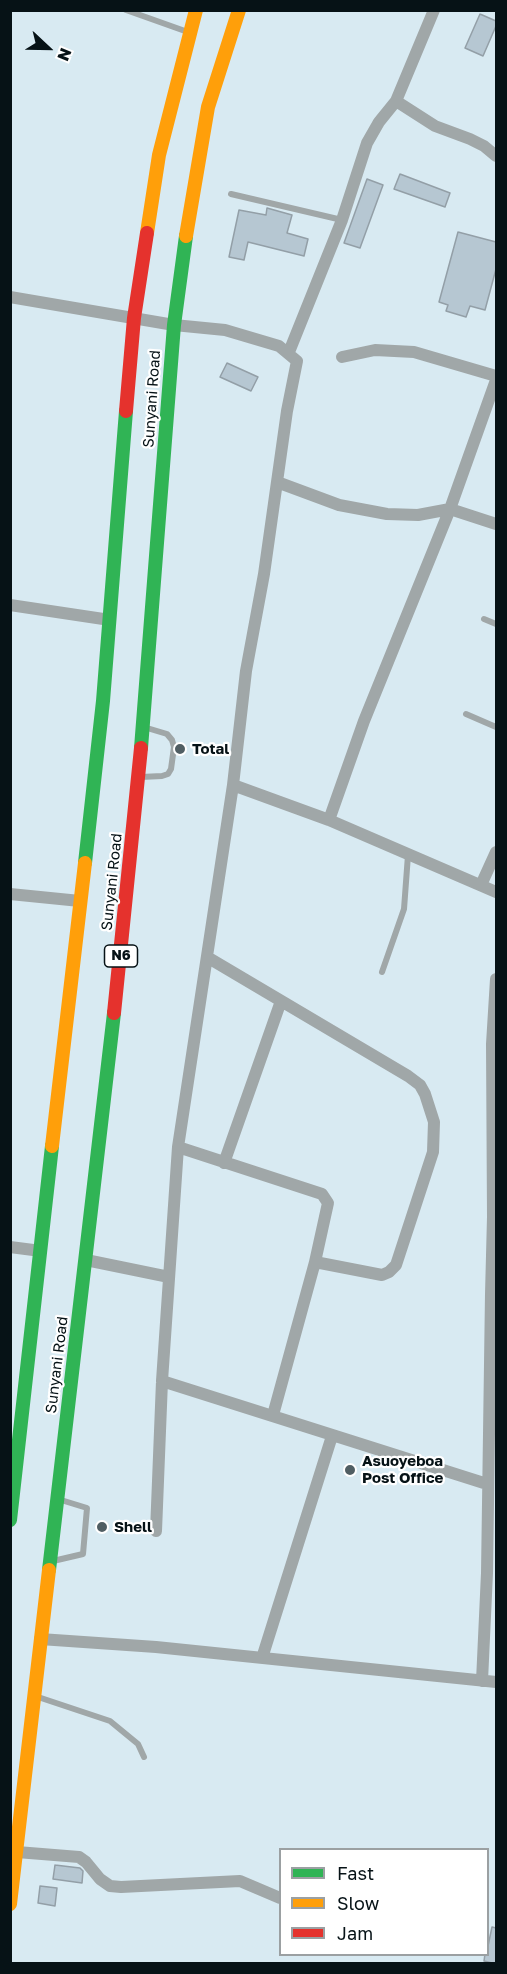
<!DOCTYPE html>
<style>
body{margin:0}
#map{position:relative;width:507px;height:1974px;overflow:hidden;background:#d8eaf2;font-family:"Golos Text",sans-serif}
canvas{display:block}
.frame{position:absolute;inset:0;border:12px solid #061216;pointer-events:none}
.legend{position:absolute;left:279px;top:1848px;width:210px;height:108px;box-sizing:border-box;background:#fff;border:2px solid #9ba0a2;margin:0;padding:8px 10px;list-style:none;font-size:18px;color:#061216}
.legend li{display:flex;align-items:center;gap:12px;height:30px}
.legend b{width:30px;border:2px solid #9ba0a2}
.north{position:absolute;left:18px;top:18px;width:60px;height:60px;-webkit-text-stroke:4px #fff;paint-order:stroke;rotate:112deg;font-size:16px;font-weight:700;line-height:24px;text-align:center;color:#061216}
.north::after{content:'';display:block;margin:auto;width:21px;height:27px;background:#061216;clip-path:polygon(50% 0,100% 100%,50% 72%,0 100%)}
</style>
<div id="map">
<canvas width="507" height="1974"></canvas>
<div class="frame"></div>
<ul class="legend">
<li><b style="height:8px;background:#30b455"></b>Fast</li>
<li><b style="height:8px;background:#ff9f0a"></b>Slow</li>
<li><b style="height:8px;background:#e5322d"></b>Jam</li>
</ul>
<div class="north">N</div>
</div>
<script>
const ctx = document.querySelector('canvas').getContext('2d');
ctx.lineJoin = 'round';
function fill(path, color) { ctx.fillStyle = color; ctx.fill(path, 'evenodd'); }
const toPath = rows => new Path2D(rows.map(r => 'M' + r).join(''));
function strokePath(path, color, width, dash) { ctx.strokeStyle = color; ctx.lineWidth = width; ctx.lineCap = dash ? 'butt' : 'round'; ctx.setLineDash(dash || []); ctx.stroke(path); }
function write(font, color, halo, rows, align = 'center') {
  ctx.font = font + ' "Golos Text",sans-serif'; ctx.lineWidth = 4.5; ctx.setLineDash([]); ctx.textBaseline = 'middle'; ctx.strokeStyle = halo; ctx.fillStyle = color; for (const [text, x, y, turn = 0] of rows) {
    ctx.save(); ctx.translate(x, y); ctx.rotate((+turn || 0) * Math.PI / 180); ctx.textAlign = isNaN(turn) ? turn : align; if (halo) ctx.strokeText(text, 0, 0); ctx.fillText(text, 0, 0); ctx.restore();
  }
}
const building = toPath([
 [480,14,496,21,496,26,483,56,465,48,480,14],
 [400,174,450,193,445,207,394,189,400,174],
 [367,179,383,185,360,248,344,243,367,179],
 [267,208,292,215,287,233,308,239,304,256,248,242,244,260,229,257,239,210,266,215,267,208],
 [458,232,496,242,496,269,485,310,470,306,466,317,446,311,448,305,439,302,458,232],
 [227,363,258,377,251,391,220,377,227,363],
 [55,1865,80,1868,83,1871,82,1883,53,1879,55,1865],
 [40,1886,57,1888,55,1906,38,1903,40,1886],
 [492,1927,496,1928,496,1964,484,1961,485,1954,488,1954,488,1946,492,1927]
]);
fill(building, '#b6c7d2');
strokePath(building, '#939fa7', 1.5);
strokePath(toPath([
 [126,10,185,31],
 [231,194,342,220],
 [484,619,496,624],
 [466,714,496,727],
 [141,777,162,776,168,774,171,769,174,747,172,740,167,734,147,728],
 [382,972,404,909,408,855],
 [53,1561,83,1554,87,1508,61,1500],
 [38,1697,110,1721,138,1744,144,1757]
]), '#a0a7a8', 6);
strokePath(toPath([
 [396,101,435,126,470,139,484,146,496,156],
 [10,297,174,325,225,330,279,346,297,361,287,411,264,574,246,671,233,785,178,1147,162,1381,156,1531],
 [289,352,342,220,367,143,379,122,396,101,434,10],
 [342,357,375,350,414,352,496,376],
 [277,482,339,505,387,514,418,515,450,509,496,524],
 [10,605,110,620],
 [233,785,329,820,496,892],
 [329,820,364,721,450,509,496,380],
 [481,885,496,852],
 [10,894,80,901],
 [207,957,408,1076,420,1085,425,1094,434,1122,433,1152,396,1265,389,1272,382,1275,315,1262],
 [178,1147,322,1194,328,1203,315,1262,273,1415],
 [224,1163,281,1001],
 [10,1247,41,1251],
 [86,1260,169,1277],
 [162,1381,487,1484],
 [40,1639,156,1647,496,1682],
 [262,1658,332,1436],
 [482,1681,487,1573,491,1294,493,1217,492,1044,496,979],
 [17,1852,79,1857,86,1862,100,1879,110,1886,121,1887,240,1881,280,1898]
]), '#a0a7a8', 12);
strokePath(toPath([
 [141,748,174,325,186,236],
 [85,863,103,701,126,411],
 [10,1520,52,1146],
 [49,1570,114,1013]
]), '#30b455', 14);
strokePath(toPath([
 [147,233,159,155,196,10],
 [186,236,208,107,239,10],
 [52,1146,85,863],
 [10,1904,49,1570]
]), '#ff9f0a', 14);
strokePath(toPath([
 [126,411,134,318,147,233],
 [114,1013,141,748]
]), '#e5322d', 14);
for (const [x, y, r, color] of [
 [180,749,6,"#505e63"],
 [350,1470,6,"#505e63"],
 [102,1527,6,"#505e63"]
]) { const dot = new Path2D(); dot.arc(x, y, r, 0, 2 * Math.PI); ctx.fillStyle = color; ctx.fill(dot); strokePath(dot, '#fff', 2); }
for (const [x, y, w] of [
 [121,956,33]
]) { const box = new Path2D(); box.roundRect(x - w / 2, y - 11, w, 22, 4.5); ctx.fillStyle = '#fff'; ctx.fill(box); strokePath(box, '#061216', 1.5); }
write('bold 14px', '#061216', null, [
 ["N6",121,956]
]);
write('15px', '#061216', '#fff', [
 ["Sunyani Road",152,399,-86],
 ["Sunyani Road",112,882,-84],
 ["Sunyani Road",57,1365,-83]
]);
write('bold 15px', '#061216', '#fff', [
 ["Total",192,749],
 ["Asuoyeboa",362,1461],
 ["Post Office",362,1478],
 ["Shell",114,1527]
], 'left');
</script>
